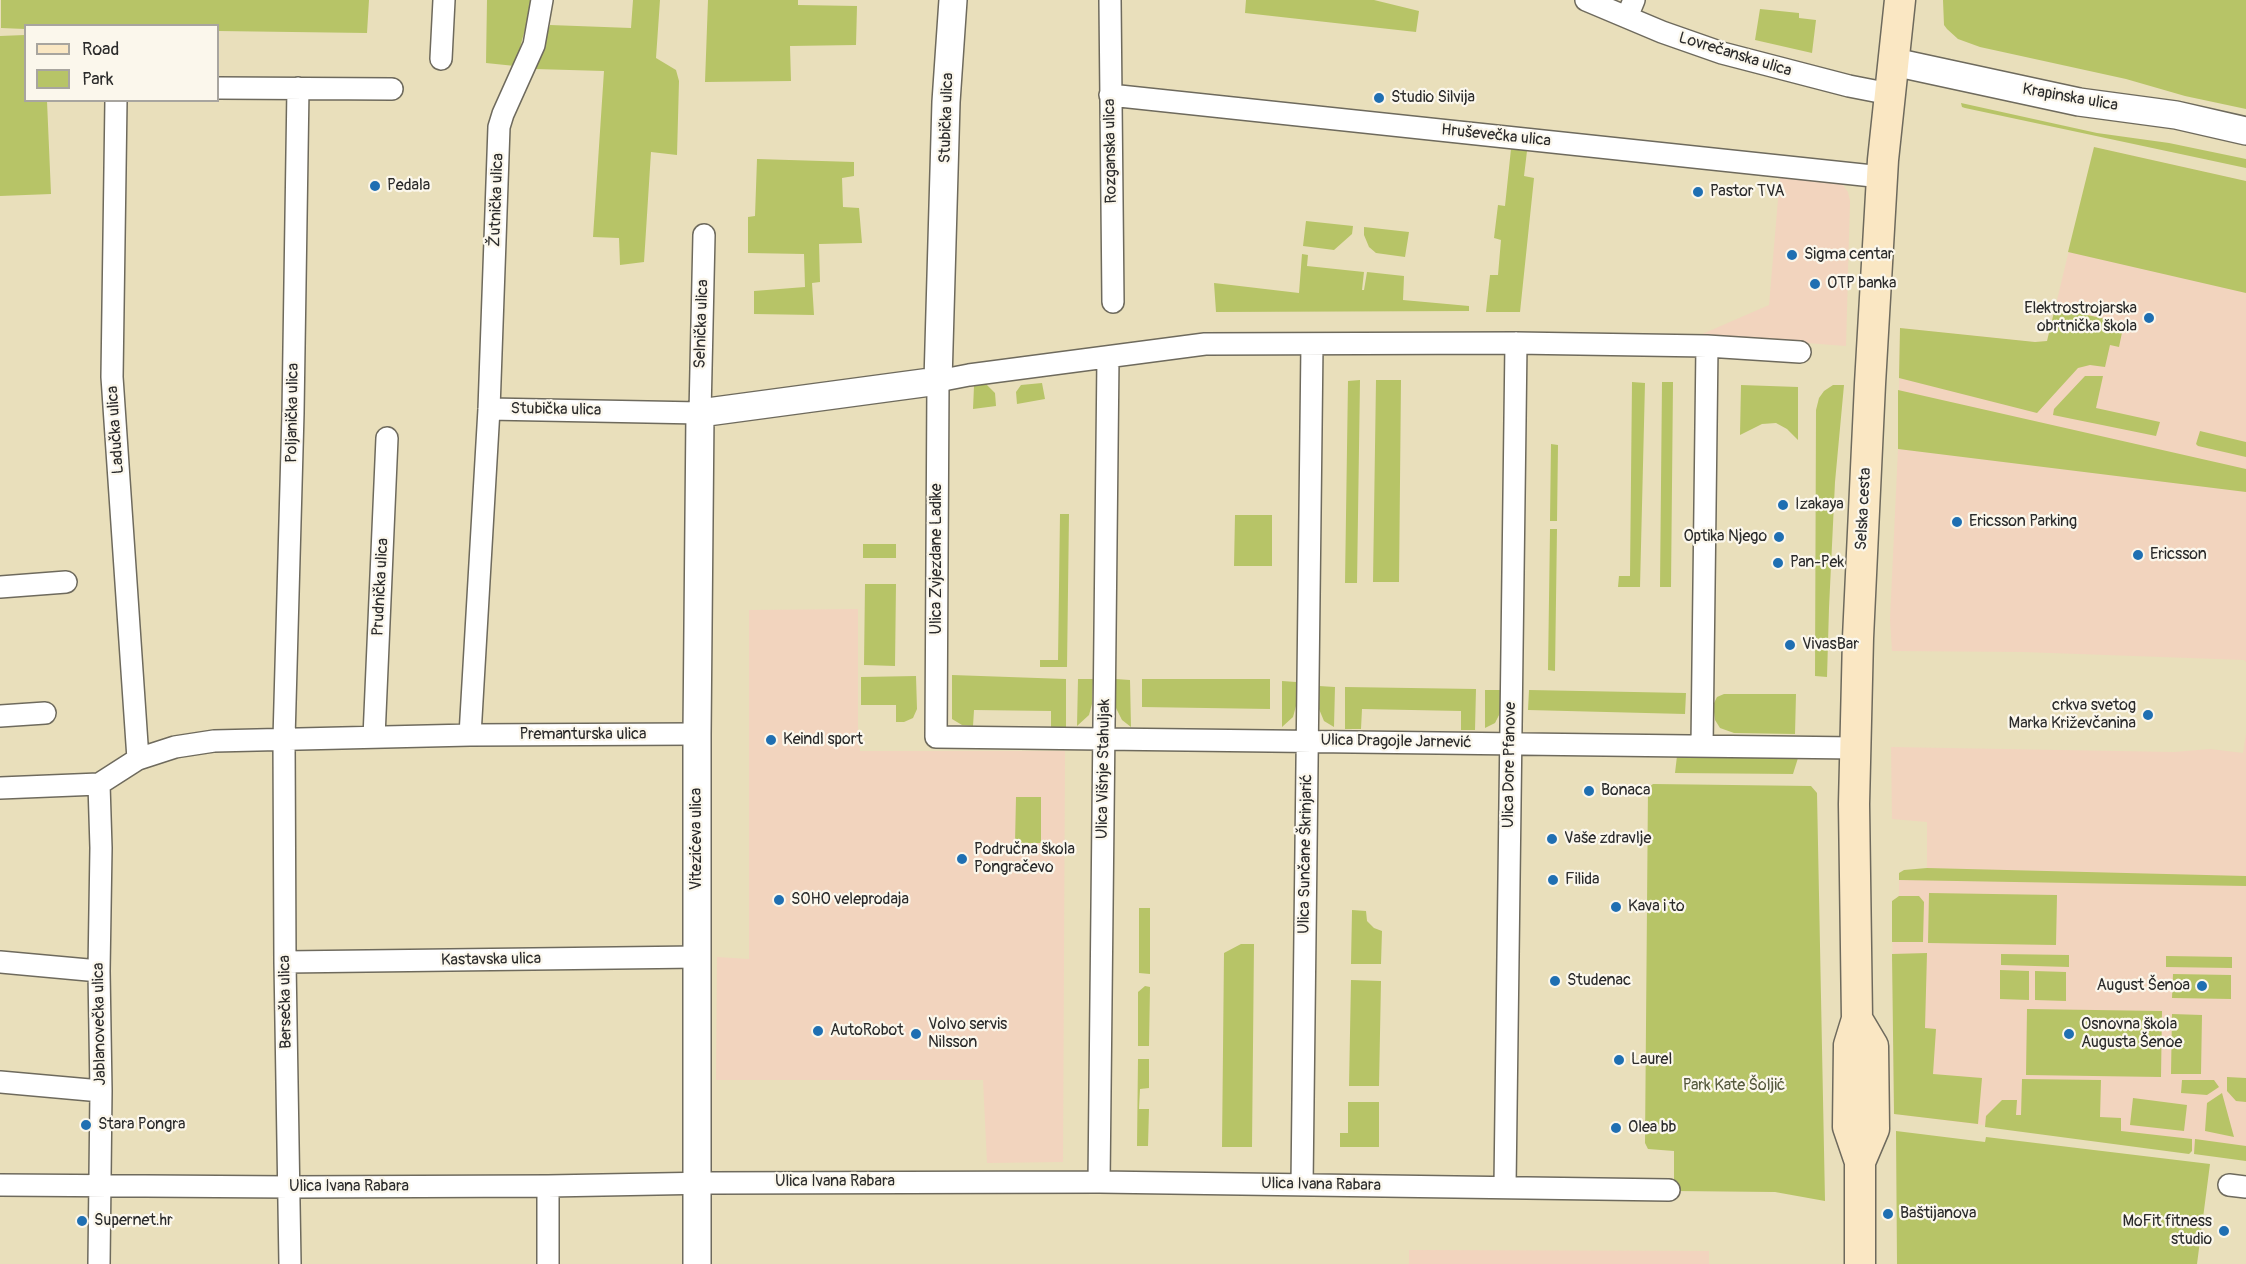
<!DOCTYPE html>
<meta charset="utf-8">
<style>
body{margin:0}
#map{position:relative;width:2246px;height:1264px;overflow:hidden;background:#e9dfbb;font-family:Pangolin,sans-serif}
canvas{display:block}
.legend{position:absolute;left:24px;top:24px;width:195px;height:78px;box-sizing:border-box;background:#fbf7ec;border:2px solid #a8a59f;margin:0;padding:8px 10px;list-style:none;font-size:18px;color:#2b2b2b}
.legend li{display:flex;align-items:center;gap:12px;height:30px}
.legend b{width:30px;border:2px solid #a8a59f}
</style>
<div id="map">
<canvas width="2246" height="1264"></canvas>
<ul class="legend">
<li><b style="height:8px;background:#fae7c3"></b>Road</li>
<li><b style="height:16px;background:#b7c467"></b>Park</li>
</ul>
</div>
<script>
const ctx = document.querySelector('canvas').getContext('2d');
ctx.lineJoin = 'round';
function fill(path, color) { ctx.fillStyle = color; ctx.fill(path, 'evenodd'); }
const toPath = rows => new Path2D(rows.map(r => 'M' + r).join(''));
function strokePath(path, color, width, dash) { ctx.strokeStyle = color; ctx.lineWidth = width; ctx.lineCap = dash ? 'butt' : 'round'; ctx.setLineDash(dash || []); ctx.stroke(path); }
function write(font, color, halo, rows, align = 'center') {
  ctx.font = font + ' Pangolin,sans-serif'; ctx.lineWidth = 4.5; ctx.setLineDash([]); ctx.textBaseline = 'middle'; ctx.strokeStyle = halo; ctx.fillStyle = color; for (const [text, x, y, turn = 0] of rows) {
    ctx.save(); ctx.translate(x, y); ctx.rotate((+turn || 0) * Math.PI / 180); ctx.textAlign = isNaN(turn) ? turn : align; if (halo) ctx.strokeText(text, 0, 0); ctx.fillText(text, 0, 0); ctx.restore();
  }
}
fill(toPath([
 [2094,147,2246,181,2246,662,2244,660,2023,652,1892,651,1890,619,1898,449,1900,328,2035,342,2047,341],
 [1780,176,1840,181,1848,192,1850,201,1846,346,1700,335,1769,305],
 [858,609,858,726,860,751,1065,751,1063,1162,987,1163,983,1080,716,1080,717,957,749,959,749,610],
 [2246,733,2246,1158,1894,1114,1892,901,1899,896,1899,873,1927,873,1927,822,1892,819,1891,747,2174,752,2210,749,2243,753],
 [1409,1250,1709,1251,1709,1264,1409,1264]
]), '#f2d4be');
fill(toPath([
 [1,0,369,0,367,33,218,31,218,26,26,26,25,29,1,28],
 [487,0,533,0,515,66,486,63],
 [633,0,660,0,656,58,676,70,679,81,677,155,651,152,644,262,620,265,619,238,593,237,604,71,535,69,550,25,631,28],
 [708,0,798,0,798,5,857,6,856,45,790,46,791,81,705,82],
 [1246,0,1374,0,1419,11,1416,32,1245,13],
 [1943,0,2246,0,2246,109,2185,96,2126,79,1980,47,1958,39,1947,29,1944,25],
 [1760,9,1799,13,1799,18,1816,20,1812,53,1755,40],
 [25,35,26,100,47,101,51,194,0,196,0,36],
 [1961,103,2097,133,2169,143,2246,159,2246,168,1965,108,1962,107],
 [2094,147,2246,181,2246,293,2068,252],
 [1511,149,1527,151,1524,176,1534,178,1520,312,1486,312,1490,275,1498,275,1501,240,1494,238,1498,205,1505,206],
 [757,159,854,162,854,176,842,178,843,207,859,208,862,243,819,244,820,282,812,283,814,315,754,314,754,291,805,287,804,254,748,253,748,217,755,216],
 [1306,221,1353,226,1352,234,1334,250,1303,246],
 [1364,227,1409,232,1405,257,1376,253,1369,247,1364,235],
 [1302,254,1308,255,1307,266,1364,272,1362,290,1364,290,1367,272,1404,276,1403,300,1469,306,1469,311,1216,312,1214,283,1299,293],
 [2055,308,2124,323,2119,347,2110,345,2105,367,2090,365,2078,368,2037,413,1899,378,1900,328,2035,342,2047,341],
 [2085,376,2103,376,2096,408,2160,422,2156,436,2053,415,2054,409],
 [1360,380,1357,583,1345,583,1348,381],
 [1376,380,1401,380,1399,582,1373,582],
 [1632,382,1645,383,1640,587,1618,587,1619,576,1630,576],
 [1662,382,1673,382,1671,587,1660,587],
 [1042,383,1045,399,1017,404,1016,392,1021,385],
 [986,384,995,393,996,406,973,409,974,386],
 [1741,385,1798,387,1798,440,1787,429,1776,423,1762,424,1740,435],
 [1833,385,1844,385,1835,482,1829,608,1827,677,1815,676,1816,410,1819,398,1824,391],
 [1898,390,2246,469,2246,492,1898,449],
 [2200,431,2246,442,2246,457,2198,446,2196,444],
 [1551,444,1558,445,1557,521,1550,521],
 [1060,514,1069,514,1067,667,1040,667,1040,660,1058,660],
 [1235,515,1272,515,1272,566,1234,566],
 [1550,529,1557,529,1555,671,1548,670],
 [863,544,896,544,896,558,863,558],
 [865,584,896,584,895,666,864,665],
 [952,675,1066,679,1066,728,1051,727,1051,711,974,710,973,726,962,725,952,719],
 [916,676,917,709,913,718,904,722,896,722,896,705,861,705,861,677],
 [1078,679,1093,679,1092,704,1089,715,1077,726],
 [1116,679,1130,680,1131,727,1122,720,1116,708],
 [1142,679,1270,679,1270,709,1142,707],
 [1282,681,1296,682,1296,706,1293,717,1282,727],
 [1319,686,1335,687,1334,727,1324,721,1319,709],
 [1345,687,1476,689,1475,730,1461,730,1461,711,1362,709,1361,729,1345,729],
 [1485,690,1501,690,1500,713,1495,723,1485,728],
 [1529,690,1686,693,1685,714,1528,710],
 [1724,694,1796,694,1795,734,1734,733,1720,728,1715,720,1713,705,1717,697],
 [1677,756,1798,758,1793,774,1675,773],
 [1653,784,1811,786,1817,793,1825,1201,1775,1192,1674,1191,1674,1151,1648,1149,1645,1143,1648,788],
 [1016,797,1041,797,1041,843,1015,843],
 [1927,868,2246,876,2246,886,1899,880,1899,873,1904,870],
 [1929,893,2057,895,2056,945,1928,943],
 [1899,896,1919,896,1924,902,1923,942,1892,942,1892,901],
 [1139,908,1150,908,1150,974,1139,973],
 [1352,910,1366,911,1367,921,1374,928,1382,931,1381,964,1351,964],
 [1241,944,1254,944,1252,1147,1222,1147,1224,953],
 [1927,953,1925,1028,1936,1029,1933,1074,1982,1078,1978,1124,1894,1114,1892,954],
 [2001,954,2069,955,2069,967,2001,965],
 [2166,956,2232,957,2232,968,2166,967],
 [2000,970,2029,971,2029,1000,2000,999],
 [2035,971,2066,972,2066,1001,2035,1000],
 [2173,974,2231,975,2231,999,2172,998],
 [1351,980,1381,981,1379,1086,1349,1086],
 [1145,986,1150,987,1149,1046,1138,1046,1138,992],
 [2027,1009,2162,1011,2161,1077,2026,1075],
 [2172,1014,2202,1015,2201,1074,2171,1074],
 [1138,1059,1149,1059,1149,1088,1140,1089,1139,1109,1149,1109,1148,1146,1137,1146],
 [2227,1077,2246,1078,2246,1102,2236,1101,2227,1091],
 [2022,1079,2101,1080,2100,1117,2121,1118,2121,1131,2192,1139,2192,1151,2189,1154,1985,1127,1986,1116,2002,1100,2017,1100,2016,1115,2021,1115],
 [2182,1080,2214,1080,2219,1087,2207,1095,2181,1093],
 [2222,1093,2234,1137,2205,1131,2207,1103],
 [2133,1098,2187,1105,2184,1131,2130,1125],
 [1348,1102,1379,1102,1379,1147,1340,1147,1340,1133,1348,1133],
 [1896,1131,1985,1142,1986,1137,2210,1164,2197,1264,1897,1264],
 [2195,1139,2246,1146,2246,1161,2194,1154]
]), '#b7c467');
const minor = toPath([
 [1110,0,1113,302],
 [1586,0,1662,32,1722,53,1849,86,1890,94],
 [1627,17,1634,0],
 [441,59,444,0],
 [218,88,392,89],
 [1110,95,1882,177],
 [116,100,112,377,138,759],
 [1800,352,1707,346,1516,343,1205,344,969,375,938,381,936,737,1856,748],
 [489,409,700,413,704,235],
 [0,587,66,582],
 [0,716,45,713],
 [470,735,489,409,499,127,503,114,534,45,542,0],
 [374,737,387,438],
 [1702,746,1707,346],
 [0,788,99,784,138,759,175,747,214,741,470,735,697,734],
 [0,962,99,971],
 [285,962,698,957],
 [0,1082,101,1091],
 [1099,1182,1108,357],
 [0,1185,290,1187,548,1186,712,1183,1099,1182,1669,1190],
 [1302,1185,1312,344],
 [2229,1185,2246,1187],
 [548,1186,548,1264],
 [1505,1186,1516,343],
 [99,1264,101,1091,99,971,101,848,99,784],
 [290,1264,285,962,284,739,293,413,298,88]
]);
const tertiary = toPath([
 [1894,62,2079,102,2176,115,2246,131],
 [697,1264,697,734,700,413,938,381,946,102,953,0]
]);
const secondary = toPath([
 [1857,1019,1873,1046,1874,1129,1860,1162],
 [1860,1264,1860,1162,1848,1127,1849,1045,1857,1019,1854,804,1858,638,1870,384,1883,160,1900,0]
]);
strokePath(minor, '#6e6a5d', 24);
strokePath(tertiary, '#6e6a5d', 30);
strokePath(secondary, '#6e6a5d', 33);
strokePath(minor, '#fff', 21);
strokePath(tertiary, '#fff', 27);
strokePath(secondary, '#fae7c3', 30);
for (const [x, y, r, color] of [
 [1379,98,6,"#1f6fb2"],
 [375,186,6,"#1f6fb2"],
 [1698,192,6,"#1f6fb2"],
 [1792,255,6,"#1f6fb2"],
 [1815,284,6,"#1f6fb2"],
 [2149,318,6,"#1f6fb2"],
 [1783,505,6,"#1f6fb2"],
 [1957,522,6,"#1f6fb2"],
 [1779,537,6,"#1f6fb2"],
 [2138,555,6,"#1f6fb2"],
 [1778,563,6,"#1f6fb2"],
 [1790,645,6,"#1f6fb2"],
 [2148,715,6,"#1f6fb2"],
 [771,740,6,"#1f6fb2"],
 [1589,791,6,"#1f6fb2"],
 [1552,839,6,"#1f6fb2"],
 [962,859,6,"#1f6fb2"],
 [1553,880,6,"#1f6fb2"],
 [779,900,6,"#1f6fb2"],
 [1616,907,6,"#1f6fb2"],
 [1555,981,6,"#1f6fb2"],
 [2202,986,6,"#1f6fb2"],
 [818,1031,6,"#1f6fb2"],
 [916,1034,6,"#1f6fb2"],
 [2069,1034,6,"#1f6fb2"],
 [1619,1060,6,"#1f6fb2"],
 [86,1125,6,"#1f6fb2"],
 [1616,1128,6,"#1f6fb2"],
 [1888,1214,6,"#1f6fb2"],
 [82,1221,6,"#1f6fb2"],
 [2224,1231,6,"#1f6fb2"]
]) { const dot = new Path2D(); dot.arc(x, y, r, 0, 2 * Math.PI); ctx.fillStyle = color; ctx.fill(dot); strokePath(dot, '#fbf7ec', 2); }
write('16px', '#2b2b2b', '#fbf7ec', [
 ["Lovrečanska ulica",1735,55,17],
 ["Krapinska ulica",2070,98,10],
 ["Stubička ulica",947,118,-88],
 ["Hruševečka ulica",1496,136,6],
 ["Rozganska ulica",1111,151,-91],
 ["Žutnička ulica",497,200,-88],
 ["Selnička ulica",702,324,-88],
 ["Stubička ulica",556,410,1],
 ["Poljanička ulica",293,413,-89],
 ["Ladučka ulica",116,430,-94],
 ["Selska cesta",1864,509,-87],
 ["Ulica Zvjezdane Ladike",937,559,-90],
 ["Prudnička ulica",381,587,-87],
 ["Premanturska ulica",583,735],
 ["Ulica Dragojle Jarnević",1396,742,1],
 ["Ulica Dore Pfanove",1510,765,-89],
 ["Ulica Višnje Stahuljak",1104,769,-89],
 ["Vitezićeva ulica",697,839,-90],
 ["Ulica Sunčane Škrinjarić",1306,854,-89],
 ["Kastavska ulica",491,960,-1],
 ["Bersečka ulica",286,1002,-91],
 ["Jablanovečka ulica",100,1024,-91],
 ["Ulica Ivana Rabara",835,1182],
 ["Ulica Ivana Rabara",1321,1185,1],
 ["Ulica Ivana Rabara",349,1187]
]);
write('16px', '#2b2b2b', '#fbf7ec', [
 ["Studio Silvija",1391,98],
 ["Pedala",387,186],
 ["Pastor TVA",1710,192],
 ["Sigma centar",1804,255],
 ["OTP banka",1827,284],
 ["Elektrostrojarska",2137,309,"right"],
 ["obrtnička škola",2137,327,"right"],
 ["Izakaya",1795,505],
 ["Ericsson Parking",1969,522],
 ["Optika Njego",1767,537,"right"],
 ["Ericsson",2150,555],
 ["Pan-Pek",1790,563],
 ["VivasBar",1802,645],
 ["crkva svetog",2136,706,"right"],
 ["Marka Križevčanina",2136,724,"right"],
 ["Keindl sport",783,740],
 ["Bonaca",1601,791],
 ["Vaše zdravlje",1564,839],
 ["Područna škola",974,850],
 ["Pongračevo",974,868],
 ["Filida",1565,880],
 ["SOHO veleprodaja",791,900],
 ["Kava i to",1628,907],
 ["Studenac",1567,981],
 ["August Šenoa",2190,986,"right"],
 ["Volvo servis",928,1025],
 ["Nilsson",928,1043],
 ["Osnovna škola",2081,1025],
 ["Augusta Šenoe",2081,1043],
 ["AutoRobot",830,1031],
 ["Laurel",1631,1060],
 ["Stara Pongra",98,1125],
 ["Olea bb",1628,1128],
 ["Baštijanova",1900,1214],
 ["Supernet.hr",94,1221],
 ["MoFit fitness",2212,1222,"right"],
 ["studio",2212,1240,"right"]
], 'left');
write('16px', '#55593d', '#fbf7ec', [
 ["Park Kate Šoljić",1734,1086]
]);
</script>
